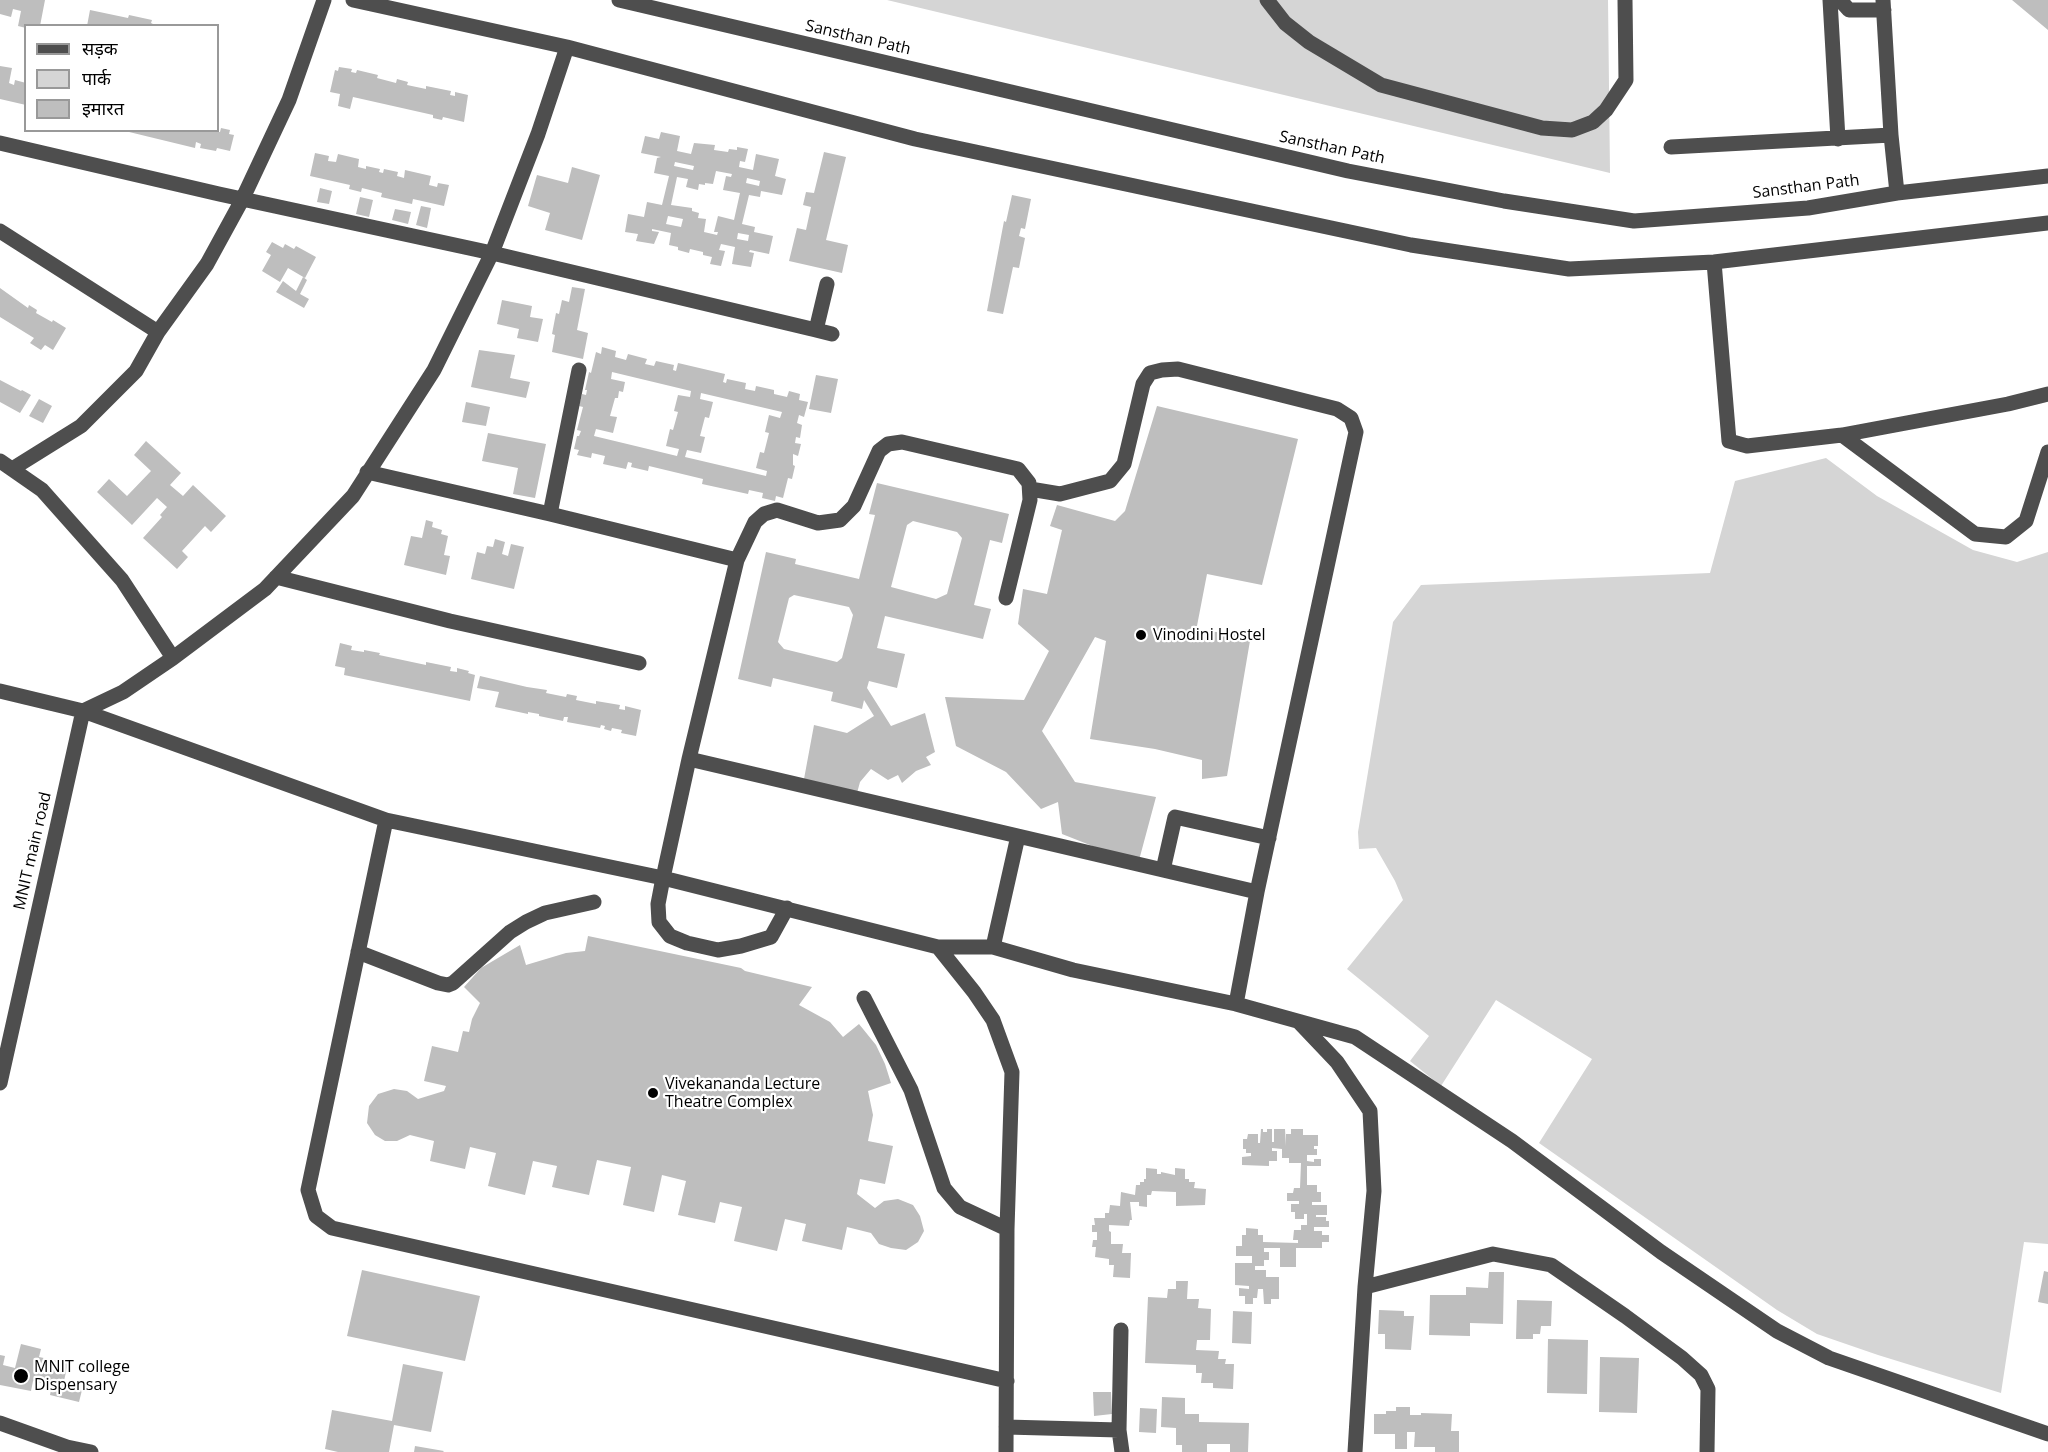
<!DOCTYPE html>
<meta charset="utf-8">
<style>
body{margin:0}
#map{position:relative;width:2048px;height:1452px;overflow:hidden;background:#fff;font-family:"Open Sans","Noto Sans Devanagari",sans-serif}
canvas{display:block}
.legend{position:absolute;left:24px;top:24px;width:195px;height:108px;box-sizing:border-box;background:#fff;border:2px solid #999;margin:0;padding:8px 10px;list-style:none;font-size:18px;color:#000}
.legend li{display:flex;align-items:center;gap:12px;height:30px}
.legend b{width:30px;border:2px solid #999}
</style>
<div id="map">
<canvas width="2048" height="1452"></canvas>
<ul class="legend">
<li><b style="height:8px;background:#4e4e4e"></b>सड़क</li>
<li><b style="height:16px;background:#d5d5d5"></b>पार्क</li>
<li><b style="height:16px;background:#bebebe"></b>इमारत</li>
</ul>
</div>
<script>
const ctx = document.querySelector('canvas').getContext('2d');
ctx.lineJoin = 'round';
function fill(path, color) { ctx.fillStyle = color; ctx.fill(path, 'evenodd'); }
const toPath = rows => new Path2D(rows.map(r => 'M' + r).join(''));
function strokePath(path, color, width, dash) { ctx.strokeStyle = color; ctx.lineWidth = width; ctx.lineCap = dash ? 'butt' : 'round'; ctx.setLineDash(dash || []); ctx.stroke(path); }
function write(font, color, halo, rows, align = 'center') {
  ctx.font = font + ' "Open Sans",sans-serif'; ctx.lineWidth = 4.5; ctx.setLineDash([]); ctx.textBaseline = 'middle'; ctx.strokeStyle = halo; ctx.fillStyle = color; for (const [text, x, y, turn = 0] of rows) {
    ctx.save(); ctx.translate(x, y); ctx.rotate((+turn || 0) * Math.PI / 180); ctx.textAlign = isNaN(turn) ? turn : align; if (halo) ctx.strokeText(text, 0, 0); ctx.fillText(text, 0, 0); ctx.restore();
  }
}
fill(toPath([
 [887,0,1608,0,1610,173],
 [1826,458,1877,496,1973,550,2017,562,2048,552,2048,1244,2024,1242,2001,1393,1878,1355,1817,1334,1777,1310,1539,1143,1592,1059,1496,1000,1441,1086,1410,1061,1429,1036,1347,969,1403,900,1395,881,1376,848,1359,849,1358,832,1393,622,1421,585,1710,573,1735,481]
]), '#d5d5d5');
fill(toPath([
 [0,0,45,0,40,26,26,26,26,28,18,26,21,11,13,9,11,17,0,14],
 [2012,0,2048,0,2048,30],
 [90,10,128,18,129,15,152,20,151,23,157,26,87,26],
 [0,66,12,68,9,83,14,85,15,80,26,83,26,105,0,99],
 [339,67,352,69,351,72,356,73,357,70,378,75,377,78,396,83,397,79,408,82,407,85,426,89,426,86,451,91,450,95,455,96,455,92,468,95,464,122,443,117,442,120,433,118,433,115,353,97,350,109,338,106,340,94,330,92,335,70,338,71],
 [221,128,230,130,229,134,234,135,230,151,217,148,216,151,200,148,201,144,196,142,195,148,125,131,220,132],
 [661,132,680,136,677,151,691,154,694,143,715,145,714,150,728,152,729,149,737,150,737,147,748,149,745,162,740,161,739,167,753,170,756,154,779,159,775,176,786,179,782,195,761,191,760,197,749,195,742,224,755,227,754,232,773,236,769,254,750,250,749,252,754,253,751,267,732,264,735,247,721,244,719,250,725,251,721,266,710,264,712,257,703,255,703,252,690,249,689,253,678,250,678,247,669,245,671,233,652,229,652,231,659,232,654,244,636,241,638,234,625,232,628,214,644,217,647,202,662,205,669,176,654,173,657,158,661,157,641,153,645,136,659,139],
 [675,162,694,166,693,170,674,166],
 [716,171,732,174,731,177,726,176,723,190,740,193,734,220,718,216,714,232,718,232,717,235,704,232,706,219,698,218,699,213,692,211,692,208,671,205,677,177,688,179,686,187,698,190,699,184,705,185,705,183,713,184],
 [747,178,760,181,759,186,746,183],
 [668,216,683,219,681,227,666,224],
 [738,233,749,235,748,241,737,239],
 [824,152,846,157,826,240,848,245,842,273,789,261,797,228,806,230,811,207,803,205,806,192,814,193],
 [315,153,329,156,328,161,336,162,338,154,359,159,358,167,366,169,366,166,380,169,379,172,383,173,384,169,398,172,397,176,404,178,405,170,431,176,429,185,437,187,438,183,449,185,444,206,413,199,412,204,381,197,382,193,362,188,361,192,349,189,350,185,310,176],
 [572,167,600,175,582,240,545,230,550,213,528,206,537,175,568,183],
 [320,188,332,191,329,204,317,202],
 [1012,195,1031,199,1025,229,1021,228,1019,236,1025,238,1019,268,1013,267,1003,314,987,311,1004,221,1006,222],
 [360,197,373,200,369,217,356,214],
 [421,206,431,208,427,228,416,225],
 [395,209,411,212,408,224,392,220],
 [272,242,283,248,285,244,294,249,296,246,316,257,305,278,288,268,280,282,262,271,271,255,266,252],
 [303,277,307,280,300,294,309,299,304,308,276,292,283,281,296,291],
 [572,287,585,289,577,330,588,333,583,359,552,352,555,335,552,334,556,313,559,314,562,300,569,302],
 [0,288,28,308,29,305,37,310,36,313,52,322,53,320,66,328,53,350,45,345,41,350,30,343,34,338,0,317],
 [502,300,532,306,530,317,543,319,538,342,517,338,519,329,497,324],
 [602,347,616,351,615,357,626,360,628,354,647,359,645,364,654,366,656,361,674,365,673,370,676,371,678,363,725,374,723,382,726,383,727,379,746,383,745,389,755,391,756,386,774,390,774,394,787,397,789,391,800,394,799,400,808,402,804,417,799,415,797,423,802,425,800,438,796,437,795,443,801,444,798,456,793,454,793,465,795,466,792,479,788,478,783,498,776,496,775,501,762,498,763,493,749,490,748,494,702,484,703,479,649,466,648,471,631,467,632,463,628,462,626,469,603,464,605,456,592,453,591,458,577,455,579,450,574,449,577,436,579,436,581,431,577,430,583,407,579,406,582,394,586,395,587,390,585,390,589,372,591,373,596,352,601,354],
 [612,372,691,391,690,397,678,395,674,411,678,412,673,430,670,429,666,446,679,449,677,456,594,436,596,429,613,433,617,417,610,416,615,398,618,398,619,391,623,392,625,382,611,379],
 [701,393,782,412,780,418,769,415,765,432,769,433,764,453,760,452,756,468,767,471,766,476,685,457,687,450,701,453,705,437,700,436,705,417,709,418,713,402,700,399],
 [479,350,515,355,510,378,530,382,526,398,471,387],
 [816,375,838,379,831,413,809,409],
 [0,380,21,391,22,390,31,395,20,413,0,402],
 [39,399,52,406,43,423,29,416],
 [466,402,490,407,486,426,462,422],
 [1157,406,1298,439,1262,585,1207,574,1196,631,1218,632,1252,629,1227,776,1202,779,1202,760,1155,749,1090,739,1106,641,1095,637,1042,731,1075,782,1156,797,1138,864,1062,834,1058,802,1041,809,1006,772,956,746,945,697,1024,700,1049,651,1018,624,1023,589,1047,594,1062,530,1050,526,1057,505,1115,521,1125,511],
 [488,433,546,444,535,498,513,494,518,468,482,461],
 [146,441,181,473,170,485,183,496,193,485,226,516,211,532,205,526,182,551,188,557,177,569,143,538,162,517,160,515,167,507,157,498,132,525,97,492,109,479,127,496,151,471,134,455],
 [877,483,1009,514,1002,543,990,540,974,605,991,609,983,639,885,616,877,648,905,654,897,688,869,681,867,688,891,726,925,713,935,752,926,757,931,765,916,771,902,783,898,775,888,780,871,769,860,782,857,793,804,779,814,725,847,733,874,716,864,700,862,709,831,701,833,692,773,678,771,687,738,679,766,552,796,559,795,564,859,579,875,515,869,514],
 [913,521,957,532,962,538,947,594,936,599,891,587,907,525],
 [794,595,849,607,853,615,842,658,837,662,784,649,778,642,789,598],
 [426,520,433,522,432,527,442,530,441,534,448,536,444,555,450,556,446,575,404,565,411,536,422,538],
 [495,539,505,542,502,554,508,556,511,544,524,547,514,589,471,579,477,552,485,554,487,546,493,547],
 [340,643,352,646,351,650,364,652,364,650,380,653,379,655,426,665,426,662,451,667,450,671,457,672,457,668,469,671,468,673,475,675,470,701,344,675,345,668,335,666],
 [480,676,527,687,547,690,546,693,566,697,567,694,577,696,576,700,596,704,596,701,620,705,619,709,625,710,625,706,641,710,636,736,621,733,622,730,612,728,611,731,604,729,605,726,601,725,600,728,567,722,568,717,564,717,563,721,539,716,539,714,528,712,528,714,495,707,499,692,477,688],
 [588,936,741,968,745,971,812,987,799,1005,830,1022,843,1037,859,1024,876,1045,885,1064,891,1083,868,1091,873,1115,868,1141,893,1146,885,1184,860,1179,857,1194,875,1208,884,1201,898,1199,913,1205,920,1216,924,1231,918,1242,906,1250,891,1248,879,1244,871,1233,847,1227,842,1250,802,1241,806,1224,785,1219,777,1251,734,1241,742,1207,720,1202,715,1223,678,1215,686,1181,662,1175,654,1212,623,1205,631,1167,597,1160,589,1195,552,1187,557,1166,533,1161,525,1195,488,1186,496,1153,470,1147,465,1169,430,1161,434,1141,410,1135,397,1141,385,1141,375,1135,367,1123,369,1106,378,1094,394,1089,407,1091,418,1099,444,1091,446,1086,424,1081,432,1046,458,1052,463,1031,469,1032,472,1019,480,1003,464,987,481,968,520,945,526,965,566,953,585,951],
 [1261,1129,1263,1129,1263,1132,1267,1132,1267,1129,1272,1129,1272,1142,1274,1142,1274,1129,1285,1129,1286,1146,1286,1134,1291,1134,1291,1129,1303,1129,1303,1135,1318,1135,1318,1146,1314,1146,1314,1149,1317,1149,1317,1155,1307,1155,1307,1161,1314,1162,1314,1159,1321,1159,1321,1166,1307,1166,1307,1185,1317,1185,1317,1192,1321,1192,1321,1202,1312,1202,1312,1205,1327,1205,1327,1215,1316,1215,1316,1217,1326,1217,1326,1221,1329,1221,1329,1227,1314,1227,1314,1231,1322,1231,1322,1235,1329,1235,1329,1242,1322,1242,1322,1248,1296,1248,1296,1267,1280,1267,1280,1248,1264,1248,1264,1252,1269,1252,1269,1260,1264,1260,1264,1266,1255,1266,1255,1270,1266,1270,1266,1277,1279,1277,1279,1299,1271,1299,1271,1304,1264,1304,1263,1289,1258,1289,1257,1298,1253,1298,1253,1304,1245,1304,1245,1296,1239,1296,1239,1288,1249,1289,1249,1286,1235,1285,1235,1263,1252,1263,1252,1256,1236,1256,1236,1246,1242,1246,1242,1235,1246,1235,1246,1228,1258,1229,1258,1235,1263,1235,1263,1242,1298,1243,1298,1240,1293,1240,1294,1230,1301,1230,1301,1225,1307,1225,1307,1214,1304,1214,1304,1219,1295,1219,1295,1212,1291,1212,1291,1204,1299,1204,1299,1201,1287,1201,1287,1193,1293,1193,1294,1188,1300,1188,1301,1163,1289,1163,1289,1158,1282,1158,1282,1149,1272,1148,1272,1151,1277,1151,1277,1161,1269,1161,1269,1166,1242,1165,1242,1157,1251,1156,1251,1153,1246,1153,1246,1149,1243,1149,1243,1139,1247,1139,1248,1134,1258,1134,1258,1143,1260,1143],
 [1146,1168,1157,1169,1157,1174,1161,1174,1161,1172,1175,1175,1175,1168,1185,1169,1185,1179,1189,1179,1189,1182,1195,1182,1194,1188,1206,1189,1205,1205,1176,1206,1176,1192,1152,1191,1151,1195,1147,1195,1147,1207,1139,1206,1139,1202,1130,1202,1132,1220,1130,1220,1129,1226,1109,1225,1109,1231,1111,1232,1111,1244,1123,1244,1122,1253,1131,1253,1130,1278,1113,1277,1114,1265,1109,1265,1109,1259,1095,1257,1096,1247,1092,1247,1093,1240,1097,1240,1097,1232,1092,1232,1092,1225,1095,1225,1094,1218,1105,1218,1105,1213,1109,1213,1110,1205,1120,1206,1121,1192,1135,1195,1136,1185,1140,1185,1140,1182,1144,1182,1144,1179,1146,1179],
 [362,1270,480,1296,465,1361,347,1336],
 [2044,1271,2048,1272,2048,1304,2038,1302],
 [1489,1272,1504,1272,1503,1324,1470,1323,1470,1336,1429,1335,1430,1295,1466,1295,1466,1287,1488,1288],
 [1176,1281,1188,1281,1187,1299,1199,1299,1198,1308,1211,1309,1210,1340,1197,1340,1196,1350,1219,1351,1218,1359,1226,1359,1225,1364,1234,1364,1233,1389,1213,1388,1213,1383,1201,1383,1202,1373,1196,1373,1196,1365,1145,1363,1148,1297,1167,1298,1168,1289,1176,1289],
 [1517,1300,1552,1301,1551,1326,1541,1326,1540,1334,1533,1334,1533,1339,1516,1339],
 [1379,1310,1404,1311,1404,1316,1414,1316,1411,1350,1385,1349,1385,1334,1378,1334],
 [1233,1311,1252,1312,1251,1344,1232,1343],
 [1548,1339,1588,1340,1587,1394,1547,1393],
 [21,1344,41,1349,39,1357,68,1363,64,1381,83,1386,79,1402,50,1395,52,1385,33,1381,31,1391,0,1385,0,1355,5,1356,3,1365,15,1368],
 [1600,1357,1639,1358,1637,1413,1599,1412],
 [403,1364,443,1372,431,1432,394,1425,389,1452,338,1452,325,1449,332,1410,392,1421],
 [1093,1392,1111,1392,1112,1414,1094,1416],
 [1162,1397,1185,1398,1185,1414,1199,1414,1199,1422,1249,1423,1248,1452,1230,1452,1230,1444,1207,1444,1207,1452,1182,1452,1182,1445,1176,1445,1176,1428,1161,1427],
 [1396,1407,1410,1407,1410,1415,1421,1415,1421,1413,1452,1414,1451,1431,1459,1431,1459,1452,1435,1452,1435,1447,1414,1447,1415,1432,1407,1432,1407,1449,1395,1449,1395,1434,1374,1434,1374,1414,1386,1414,1386,1411,1396,1411],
 [1140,1408,1157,1409,1156,1433,1139,1432],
 [415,1446,444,1451,443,1452,414,1452]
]), '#bebebe');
strokePath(toPath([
 [353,0,567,47,915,139,1411,245,1569,269,1714,262,2048,223],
 [619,0,1348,171,1504,201,1634,221,1808,208,1897,193,2048,176],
 [1267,0,1285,23,1309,42,1381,85,1542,128,1572,130,1593,122,1606,110,1626,80,1625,0],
 [1830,0,1838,139],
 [1840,0,1849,10,1884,10],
 [1883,0,1891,135,1897,193],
 [0,143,219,194,492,253,816,330,827,284],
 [1671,147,1891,135],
 [0,231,158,332],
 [1714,262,1729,441,1747,446,1842,435,2008,404,2048,394],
 [816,330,832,334],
 [1842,435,1975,534,2006,537,2026,521,2048,452],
 [0,461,42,490,122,580,173,658],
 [12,469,81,426,136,371,158,332,207,264,242,200,289,100,324,0],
 [367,472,550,514,737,560],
 [1030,489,1060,494,1110,481,1124,464,1143,384,1150,373,1162,370,1178,369,1337,409,1351,418,1356,432,1257,892,1236,1004],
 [550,514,579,370],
 [276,577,450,621,639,663],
 [0,691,83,711,386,820,663,878,938,947,993,947,1073,970,1236,1004,1355,1037,1512,1141,1661,1252,1777,1331,1829,1358,2048,1434],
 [83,711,123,692,173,658,265,589,353,496,434,370,492,253,538,134,567,47],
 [689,759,1257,892],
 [386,820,308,1190,316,1216,332,1228,1007,1381],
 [1163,870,1175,817,1269,838],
 [787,908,771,937,741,946,718,950,687,943,670,936,659,922,658,904,663,878,689,759,737,560,755,522,764,514,777,510,818,523,840,520,854,506,879,451,888,444,902,442,1018,469,1029,483,1030,500,1006,598],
 [938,947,974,992,993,1020,1012,1072,1007,1229,1006,1452],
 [993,947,1018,836],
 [358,952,438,983,448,985,453,983,510,932,526,922,545,913,594,902],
 [864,998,911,1090,944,1188,960,1207,1007,1229],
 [1299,1022,1337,1062,1370,1111,1374,1191,1365,1287,1355,1452],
 [0,1083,83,711],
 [1365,1287,1493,1254,1551,1265,1625,1316,1682,1358,1701,1375,1708,1389,1707,1452],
 [0,1423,67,1447,91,1452],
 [1006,1427,1119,1430,1122,1452],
 [1119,1430,1121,1330]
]), '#4e4e4e', 15);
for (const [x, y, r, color] of [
 [1141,635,6,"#000"],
 [653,1093,6,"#000"],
 [21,1376,8,"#000"]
]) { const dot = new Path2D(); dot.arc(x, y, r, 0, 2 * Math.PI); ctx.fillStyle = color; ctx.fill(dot); strokePath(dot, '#fff', 2); }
write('16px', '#000', '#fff', [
 ["Sansthan Path",858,38,13],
 ["Sansthan Path",1332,148,12],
 ["Sansthan Path",1806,187,-7],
 ["MNIT main road",33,851,-77]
]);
write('16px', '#000', '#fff', [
 ["Vinodini Hostel",1153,635],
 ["Vivekananda Lecture",665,1084],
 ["Theatre Complex",665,1102],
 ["MNIT college",34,1367],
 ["Dispensary",34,1385]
], 'left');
</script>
